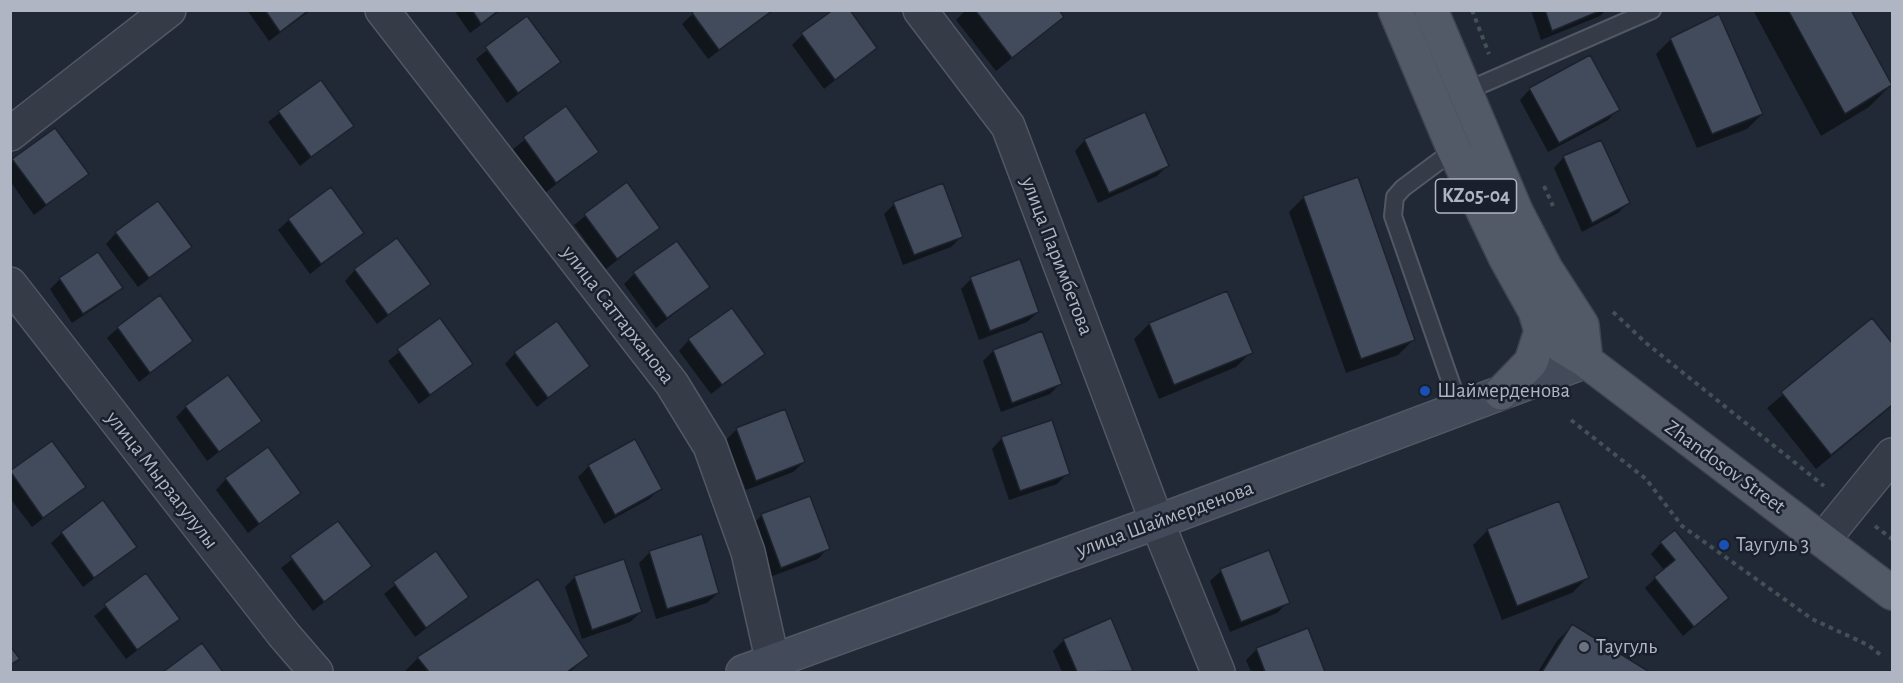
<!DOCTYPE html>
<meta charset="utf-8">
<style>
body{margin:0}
#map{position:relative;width:1903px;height:683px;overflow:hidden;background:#212936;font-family:"Alegreya Sans",sans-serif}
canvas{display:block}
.frame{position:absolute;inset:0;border:12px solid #afb5c3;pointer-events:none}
</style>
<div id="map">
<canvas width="1903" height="683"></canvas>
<div class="frame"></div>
</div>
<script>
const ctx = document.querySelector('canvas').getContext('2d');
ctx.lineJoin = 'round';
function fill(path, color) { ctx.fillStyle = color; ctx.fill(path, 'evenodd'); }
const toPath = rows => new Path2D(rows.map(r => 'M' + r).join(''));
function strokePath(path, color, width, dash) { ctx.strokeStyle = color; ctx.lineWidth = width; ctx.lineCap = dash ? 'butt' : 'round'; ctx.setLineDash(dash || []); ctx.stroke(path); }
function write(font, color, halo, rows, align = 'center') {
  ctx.font = font + ' "Alegreya Sans",sans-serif'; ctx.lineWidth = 5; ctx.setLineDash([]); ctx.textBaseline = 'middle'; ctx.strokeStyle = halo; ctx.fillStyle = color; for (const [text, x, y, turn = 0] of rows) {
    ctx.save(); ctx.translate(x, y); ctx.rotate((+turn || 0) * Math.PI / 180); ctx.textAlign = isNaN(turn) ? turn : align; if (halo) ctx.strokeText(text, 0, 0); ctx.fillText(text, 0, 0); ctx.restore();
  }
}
fill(toPath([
 [247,10,311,10,269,41],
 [454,10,501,10,470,33],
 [697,10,774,10,708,59,682,24],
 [966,10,1057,10,1062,17,996,71,956,20],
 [1531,10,1606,10,1600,16,1541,40],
 [1753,10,1849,10,1892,84,1869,107,1821,136],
 [527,18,559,62,507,103,476,59],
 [802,35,875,48,824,89,792,45],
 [1671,39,1762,114,1747,129,1697,148,1656,54],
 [320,82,352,125,300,166,268,122],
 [1530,89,1618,109,1608,120,1548,152,1520,100],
 [566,108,597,152,545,193,513,149],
 [1085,140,1168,165,1157,176,1098,203,1075,151],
 [1564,157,1628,203,1618,213,1582,232,1554,168],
 [13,160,87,174,34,215,10,181,10,163],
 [626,184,658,228,606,269,574,225],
 [1304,197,1413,340,1398,355,1346,373,1289,212],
 [894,204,962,236,951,247,903,265,884,214],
 [289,220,362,233,310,274,278,230],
 [116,233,190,247,138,287,106,244],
 [355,270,429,284,377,324,345,281],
 [634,274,708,287,656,328,624,284],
 [60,279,121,288,110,298,72,323,50,289],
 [971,279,1038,312,1027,322,979,340,961,289],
 [1227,293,1251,352,1236,367,1159,399,1134,339,1149,324],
 [440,320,471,364,419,404,388,361],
 [1872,320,1892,346,1892,406,1816,469,1767,408],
 [118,328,191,341,139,382,107,338],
 [689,340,763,354,711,394,679,351],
 [993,351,1060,384,1050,394,1001,412,983,361],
 [515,353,588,366,537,407,505,364],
 [186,407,260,420,207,461,176,417],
 [737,429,804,462,793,472,746,490,726,440],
 [1002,438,1068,473,1057,484,1009,500,992,449],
 [51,443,84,487,32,527,10,498,10,473],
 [589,466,660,489,649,499,604,524,578,477],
 [226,479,299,493,248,533,216,490],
 [809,498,828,548,818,559,770,577,751,526,761,516],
 [338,523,370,566,313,611,281,568],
 [1488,530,1587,578,1572,593,1502,620,1473,545],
 [62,533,135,547,83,587,51,543],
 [1661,543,1727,598,1683,636,1645,588,1664,570,1651,554],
 [650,552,718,593,707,603,656,619,639,563],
 [1268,552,1288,602,1277,613,1230,632,1210,581,1221,571],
 [435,553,467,597,415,637,384,594],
 [146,575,178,619,126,659,94,616],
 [575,577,641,612,630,622,582,639,565,587],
 [1110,620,1132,670,1129,672,1062,672,1053,651,1064,640],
 [1572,626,1646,671,1645,672,1538,672,1557,641],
 [1307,630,1324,672,1251,672,1246,660,1257,649],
 [202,645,222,672,165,672],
 [587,656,570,672,404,672,418,658]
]), '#0007');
const building = toPath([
 [265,10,309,10,280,32,265,10],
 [472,10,499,10,481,24,472,10],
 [695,10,773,10,719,50,692,13,695,10],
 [833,10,850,10,877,48,835,80,801,33,833,10],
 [975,10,1059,10,1064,17,1012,58,975,10],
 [1545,10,1602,10,1552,31,1545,10],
 [1788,10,1851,10,1892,85,1845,114,1788,10],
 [1719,14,1763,114,1712,134,1670,38,1719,14],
 [527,16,561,62,518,93,485,47,527,16],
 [1590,55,1620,110,1559,143,1529,88,1590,55],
 [321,80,354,126,311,157,278,111,321,80],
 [566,106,599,152,556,183,523,137,566,106],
 [1145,112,1169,166,1109,193,1084,139,1145,112],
 [55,128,89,174,46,205,12,159,55,128],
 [1601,140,1630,203,1592,223,1563,156,1601,140],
 [1358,177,1415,340,1361,359,1303,196,1358,177],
 [627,182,660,228,617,259,584,214,627,182],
 [943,183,963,237,914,255,893,202,943,183],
 [331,187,364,233,321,264,288,219,331,187],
 [158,201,192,247,149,278,115,232,158,201],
 [397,238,431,284,388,315,354,269,397,238],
 [677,241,710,287,667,318,633,272,677,241],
 [98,252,123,288,83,314,59,278,98,252],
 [1020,259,1039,312,990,331,970,277,1020,259],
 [1227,291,1253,353,1174,385,1149,323,1227,291],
 [160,295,193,341,150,373,117,327,160,295],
 [732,308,765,354,722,385,688,339,732,308],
 [440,318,473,364,430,395,397,349,440,318],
 [1872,318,1892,343,1892,405,1831,455,1781,392,1872,318],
 [557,321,590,366,548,398,514,352,557,321],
 [1042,331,1062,384,1012,403,993,350,1042,331],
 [228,375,262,421,219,452,185,406,228,375],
 [785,409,805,462,756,481,736,428,785,409],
 [1052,420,1070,474,1020,491,1001,437,1052,420],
 [635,439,662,489,615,515,588,465,635,439],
 [52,441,86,487,43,518,10,471,52,441],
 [268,447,301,493,259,524,225,478,268,447],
 [810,496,830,549,781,568,761,514,810,496],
 [103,500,137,547,94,578,61,532,103,500],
 [1559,501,1589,578,1517,606,1487,529,1559,501],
 [338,521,372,566,324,602,290,556,338,521],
 [1675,530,1729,598,1694,627,1654,577,1675,560,1660,542,1675,530],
 [702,534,719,593,667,609,649,551,702,534],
 [1269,550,1290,603,1241,622,1220,569,1269,550],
 [436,551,469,597,426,628,393,582,436,551],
 [624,559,642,612,592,630,574,576,624,559],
 [146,573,180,619,137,650,104,604,146,573],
 [538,579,589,656,567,672,429,672,417,657,538,579],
 [1111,618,1133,671,1077,672,1063,639,1111,618],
 [1572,624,1648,671,1647,672,1542,672,1572,624],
 [1308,628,1325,672,1265,672,1256,648,1308,628],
 [202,643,223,672,163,672,202,643],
 [10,646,20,659,10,665,10,646]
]);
fill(building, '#424b5b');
strokePath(building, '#1c222d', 1.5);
const lane = toPath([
 [1464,92,1652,10],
 [1454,150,1403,188,1395,197,1393,216,1460,409]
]);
const street = toPath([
 [382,10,672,384,710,446,748,552,775,672],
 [920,10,1008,126,1157,522,1218,672],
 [10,134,169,10],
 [10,284,284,635,316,672],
 [1823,540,1892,455]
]);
const secondary = toPath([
 [743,672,1157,522,1586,361]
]);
const primary = toPath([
 [1395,10,1454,150,1505,257,1535,311,1560,345,1586,361,1892,593],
 [1431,10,1516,211,1546,269,1582,325,1586,361],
 [1501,393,1531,362,1541,331,1535,311]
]);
strokePath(lane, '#525864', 20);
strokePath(street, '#525864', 36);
strokePath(secondary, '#525864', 36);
strokePath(primary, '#3e4450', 36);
strokePath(toPath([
 [1472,10,1489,54],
 [1544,186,1553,206],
 [1613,312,1646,343,1824,486],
 [1571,420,1646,479,1682,526,1812,619,1868,645,1882,656],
 [1875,526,1892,539]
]), '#415155', 4, [4.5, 4.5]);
strokePath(lane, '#353b47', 16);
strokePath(street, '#353b47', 33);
strokePath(secondary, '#434a5a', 33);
strokePath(primary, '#535a67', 33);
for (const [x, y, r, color] of [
 [1425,391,6,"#1a4fb4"],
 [1724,545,6,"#1a4fb4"],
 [1584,647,6,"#6b7280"]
]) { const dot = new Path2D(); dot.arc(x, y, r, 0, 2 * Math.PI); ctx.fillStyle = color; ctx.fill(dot); strokePath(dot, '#1a202b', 2); }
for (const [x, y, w] of [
 [1476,196,81]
]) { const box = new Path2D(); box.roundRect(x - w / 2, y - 17, w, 34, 4.5); ctx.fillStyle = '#1a202b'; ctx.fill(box); strokePath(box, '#afb5c3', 1.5); }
write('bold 20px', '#afb5c3', null, [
 ["KZ05-04",1476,196]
]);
write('21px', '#afb5c3', '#1a202b', [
 ["улица Паримбетова",1057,256,69],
 ["улица Саттарханова",618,315,52],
 ["Zhandosov Street",1725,467,36],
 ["улица Мырзагулулы",162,480,52],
 ["улица Шаймерденова",1165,519,-20]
]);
write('21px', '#afb5c3', '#1a202b', [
 ["Шаймерденова",1437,391],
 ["Таугуль 3",1736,545],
 ["Таугуль",1596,647]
], 'left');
</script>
